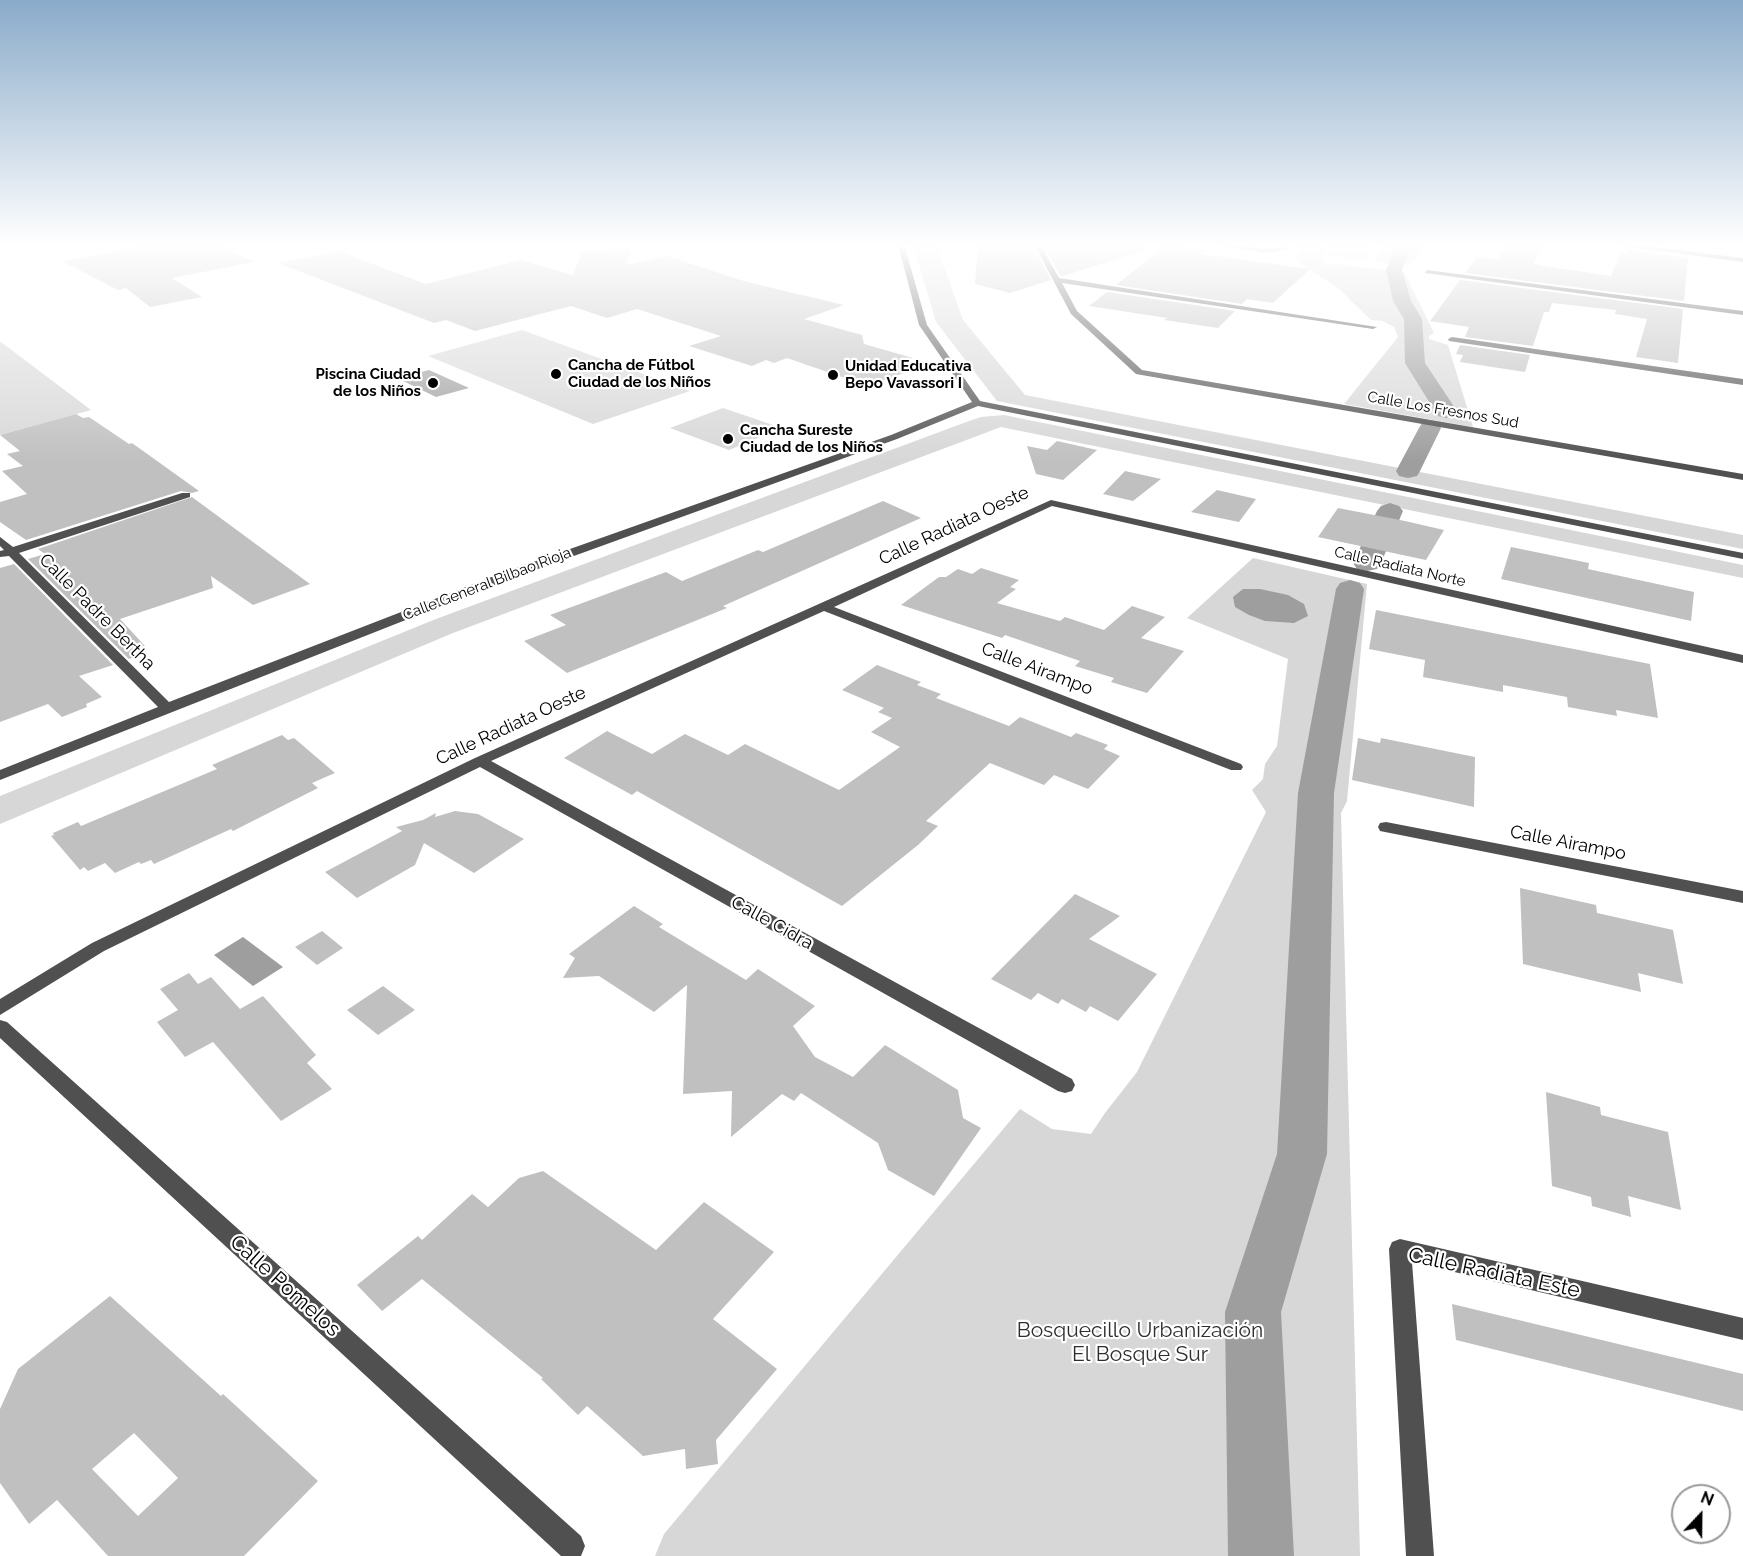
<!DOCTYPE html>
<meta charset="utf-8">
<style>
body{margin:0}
#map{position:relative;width:1743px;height:1556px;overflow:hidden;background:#fff;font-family:Raleway,sans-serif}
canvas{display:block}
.north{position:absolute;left:1671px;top:1484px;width:60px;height:60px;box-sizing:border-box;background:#fff;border:2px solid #999;border-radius:50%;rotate:22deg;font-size:16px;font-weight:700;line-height:24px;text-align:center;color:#000}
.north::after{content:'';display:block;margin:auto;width:21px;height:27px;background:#000;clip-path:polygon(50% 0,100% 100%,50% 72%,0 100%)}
</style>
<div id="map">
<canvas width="1743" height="1556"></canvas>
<div class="north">N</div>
</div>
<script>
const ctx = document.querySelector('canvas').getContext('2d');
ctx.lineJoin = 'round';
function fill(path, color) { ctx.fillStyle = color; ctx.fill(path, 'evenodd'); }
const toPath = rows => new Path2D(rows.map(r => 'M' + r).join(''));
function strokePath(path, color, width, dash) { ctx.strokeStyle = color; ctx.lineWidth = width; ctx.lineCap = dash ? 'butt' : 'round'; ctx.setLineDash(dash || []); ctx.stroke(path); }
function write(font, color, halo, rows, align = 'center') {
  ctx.font = font + ' Raleway,sans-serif'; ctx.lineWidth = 4.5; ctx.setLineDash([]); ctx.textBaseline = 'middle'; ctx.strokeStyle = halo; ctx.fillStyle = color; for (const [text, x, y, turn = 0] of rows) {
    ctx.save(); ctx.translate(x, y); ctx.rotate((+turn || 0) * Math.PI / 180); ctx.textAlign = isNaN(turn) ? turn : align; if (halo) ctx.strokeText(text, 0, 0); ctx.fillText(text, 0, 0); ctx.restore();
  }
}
fill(toPath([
 [913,244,936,244,963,320,1025,395,1743,535,1743,549,997,401,936,322],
 [1282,244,1320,244,1324,263,1404,272,1434,333,1429,336,1429,339,1448,345,1473,427,1344,404,1398,337,1394,327,1383,321,1371,320,1339,289,1294,259,1302,249],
 [1329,244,1367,244,1367,259,1328,256],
 [1381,244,1429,244,1408,265,1375,262],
 [522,330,690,391,593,424,428,356],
 [0,342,1,342,91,410,0,435],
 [723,408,782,428,729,450,670,428],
 [1004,415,1743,565,1743,578,1001,427,453,633,0,824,0,796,436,619,969,421,981,417],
 [1253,558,1367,584,1347,801,1341,813,1360,1556,655,1556,664,1534,1020,1109,1052,1129,1091,1134,1105,1113,1137,1072,1266,812,1252,790,1263,779,1265,764,1277,746,1288,659,1187,618]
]), '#d7d7d7');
fill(toPath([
 [429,370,469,388,436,397,397,378],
 [1243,589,1260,589,1288,595,1304,604,1308,616,1294,623,1265,621,1249,615,1235,607,1233,597],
 [243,937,283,967,253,986,214,955]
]), '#9e9e9e');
fill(toPath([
 [1396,244,1412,244,1402,270,1411,301,1422,319,1425,363,1457,411,1454,416,1446,418,1438,416,1405,363,1404,319,1393,301,1386,270,1396,244],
 [1430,421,1438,423,1441,428,1420,471,1417,476,1408,478,1399,476,1396,471,1419,428,1422,423,1430,421],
 [1390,503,1399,506,1403,511,1381,563,1377,569,1367,571,1357,569,1353,563,1377,511,1381,506,1390,503],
 [1350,580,1360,583,1364,589,1334,793,1327,1154,1281,1312,1294,1556,1228,1556,1225,1312,1277,1154,1298,793,1336,589,1340,583,1350,580]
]), '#9e9e9e');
fill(toPath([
 [156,244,213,244,255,262,172,278,202,297,150,307,126,288,118,290,62,261],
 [978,244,1032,244,1051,280,1010,293,975,284],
 [1043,244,1144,244,1145,250,1063,276,1060,276],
 [1506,244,1544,244,1533,264,1611,276,1621,253,1627,253,1628,250,1688,258,1684,301,1465,273,1477,257,1498,259],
 [1166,245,1205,250,1200,254,1310,269,1273,303,1247,299,1242,304,1116,285],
 [631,250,627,265,667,256,747,282,844,305,804,319,862,335,864,344,913,358,904,361,921,367,868,386,787,358,774,363,766,360,752,366,689,346,721,336,637,309,607,318,571,306,475,331,446,320,434,323,278,263,338,251,426,284,521,260,573,275,582,252],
 [1460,280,1683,309,1678,363,1636,357,1647,319,1615,314,1616,310,1552,303,1549,312,1544,312,1533,346,1465,337,1469,327,1430,321],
 [1107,292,1235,311,1218,328,1164,320,1167,318,1089,306],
 [1460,345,1530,355,1525,372,1460,362,1463,355,1456,354],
 [76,414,83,418,89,417,129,444,132,443,199,491,192,493,181,491,26,540,0,522,0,502,27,494,2,471,23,466,7,454,20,451,0,435],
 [1057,441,1097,450,1063,480,1036,474,1027,446,1047,450],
 [1125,471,1161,479,1133,501,1103,494],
 [1217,490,1256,499,1239,522,1191,512],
 [192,497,310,584,253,605,211,576,213,588,120,619,145,646,139,648,144,653,129,659,28,559,45,554,38,549],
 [883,501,921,518,723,606,727,608,567,673,524,641,566,625,550,615,666,572,682,581,758,550,763,552],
 [1338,508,1405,521,1444,530,1426,560,1318,537],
 [1511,547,1589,563,1588,569,1694,592,1691,621,1501,579],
 [14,564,113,665,79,676,102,697,86,704,87,707,62,717,48,704,0,722,0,568],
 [981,568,1019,580,1010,587,1016,589,997,603,1060,621,1065,617,1104,630,1132,606,1165,617,1141,638,1184,651,1147,693,1111,682,1114,678,1075,666,1080,661,1005,635,1002,638,901,605,939,577,946,577,958,569,972,574],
 [1376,610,1650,664,1658,718,1616,710,1617,716,1568,707,1567,697,1503,685,1503,692,1423,677,1425,660,1369,649],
 [877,665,921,682,917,685,941,694,936,698,1009,726,1020,717,1071,737,1076,733,1108,745,1104,749,1120,756,1088,789,1054,775,1044,785,990,763,926,821,938,826,918,845,842,906,637,791,632,795,564,758,607,731,652,754,685,734,728,755,745,744,839,790,900,747,871,732,892,718,878,712,884,708,842,690],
 [282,735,288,740,294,738,335,773,312,783,318,788,233,831,231,829,154,864,151,860,141,864,139,862,115,873,105,863,88,871,84,867,80,870,51,836,54,835,53,833,78,822,81,826,217,769,212,765],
 [1358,738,1380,743,1381,738,1475,757,1474,807,1352,780],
 [455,811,478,814,524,839,474,873,424,843,415,865,357,898,325,872,402,831,396,827,423,820,436,813,435,817],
 [1520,888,1596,905,1597,913,1673,930,1683,984,1638,973,1641,992,1523,964],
 [1075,894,1120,916,1089,939,1157,974,1118,1021,1090,1006,1086,1012,1062,999,1058,1004,1038,993,1031,1000,991,979],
 [634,906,663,924,659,927,746,980,758,969,815,1006,793,1026,815,1057,853,1077,885,1045,958,1090,963,1118,981,1128,934,1196,888,1170,878,1143,801,1093,794,1101,782,1094,731,1137,732,1091,683,1094,687,985,654,1012,599,976,563,978,575,958,569,954],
 [322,931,343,948,317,965,295,947],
 [189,973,198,984,211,977,240,1009,263,996,316,1055,307,1063,332,1089,281,1121,213,1042,185,1057,157,1022,178,1010,160,989],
 [383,986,415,1010,378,1035,347,1010],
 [1546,1092,1600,1107,1601,1115,1668,1132,1681,1210,1628,1196,1631,1217,1592,1206,1591,1197,1552,1186],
 [543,1171,656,1250,704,1202,774,1252,713,1319,777,1369,716,1440,718,1464,686,1469,685,1449,643,1456,587,1406,578,1415,541,1379,543,1378,422,1279,382,1311,357,1285,418,1236,422,1240,472,1194,488,1207,519,1178],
 [110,1296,221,1396,223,1394,318,1481,244,1556,108,1556,57,1500,29,1524,0,1483,0,1409,18,1369],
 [134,1433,178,1478,138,1516,92,1469],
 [1452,1304,1743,1374,1743,1411,1456,1340]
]), '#c0c0c0');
fill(toPath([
 [898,244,904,244,927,325,980,401,1743,553,1743,559,978,406,897,439,502,582,0,780,0,770,158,707,9,556,0,557,0,551,4,550,0,546,0,537,13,547,182,493,190,493,190,497,19,553,169,702,494,576,891,435,972,402,919,325,898,244],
 [1034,244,1040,244,1059,278,1377,327,1373,329,1062,283,1077,311,1142,370,1743,474,1743,480,1136,374,1071,314,1034,244],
 [1211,244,1266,249,1286,247,1289,249,1266,253,1211,244],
 [1608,244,1629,244,1743,258,1743,262,1608,244],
 [1427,270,1743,311,1743,315,1425,273,1427,270],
 [1452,337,1743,379,1743,385,1449,341,1448,339,1452,337],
 [1051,500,1743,655,1743,663,1052,506,834,607,1241,764,1243,767,1241,770,1231,770,824,611,491,761,1072,1079,1075,1085,1072,1091,1065,1093,1058,1091,480,767,104,951,0,1015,0,999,92,943,475,758,1051,500],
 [1386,822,1743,891,1743,903,1380,831,1378,827,1380,823,1386,822],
 [0,1020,7,1022,581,1536,585,1546,581,1556,561,1556,0,1038,0,1020],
 [1400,1239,1743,1318,1743,1340,1412,1262,1434,1556,1406,1556,1389,1249,1392,1242,1400,1239]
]), '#505050');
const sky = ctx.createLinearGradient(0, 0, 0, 462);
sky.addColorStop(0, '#8aabca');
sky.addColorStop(0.53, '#fff');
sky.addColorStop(1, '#ffffff00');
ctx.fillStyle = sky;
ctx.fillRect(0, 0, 1743, 462);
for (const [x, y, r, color] of [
 [556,374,6,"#000"],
 [833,375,6,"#000"],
 [433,383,6,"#000"],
 [728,439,6,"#000"]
]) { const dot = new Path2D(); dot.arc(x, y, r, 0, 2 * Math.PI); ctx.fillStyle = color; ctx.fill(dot); strokePath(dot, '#fff', 2); }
write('bold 15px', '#000', '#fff', [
 ["Cancha de Fútbol",568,365],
 ["Ciudad de los Niños",568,382],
 ["Unidad Educativa",845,366],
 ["Bepo Vavassori I",845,383],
 ["Piscina Ciudad",421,374,"right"],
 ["de los Niños",421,391,"right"],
 ["Cancha Sureste",740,430],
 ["Ciudad de los Niños",740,447]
], 'left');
write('15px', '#000', '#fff', [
 ["Calle Los Fresnos Sud",1443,410,10],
 ["Calle Radiata Norte",1400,567,13],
 ["Calle General Bilbao Rioja",487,584,-21]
]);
write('18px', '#000', '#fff', [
 ["Calle Radiata Oeste",954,526,-25],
 ["Calle Padre Bertha",97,612,45],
 ["Calle Airampo",1037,669,21],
 ["Calle Radiata Oeste",511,726,-25],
 ["Calle Airampo",1568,843,11],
 ["Calle Cidra",772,923,29]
]);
write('21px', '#000', '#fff', [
 ["Calle Radiata Este",1494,1273,12],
 ["Calle Pomelos",285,1286,42]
]);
write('21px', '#2e2e2e', '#fff', [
 ["Bosquecillo Urbanización",1140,1331],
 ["El Bosque Sur",1140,1355]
]);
</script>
